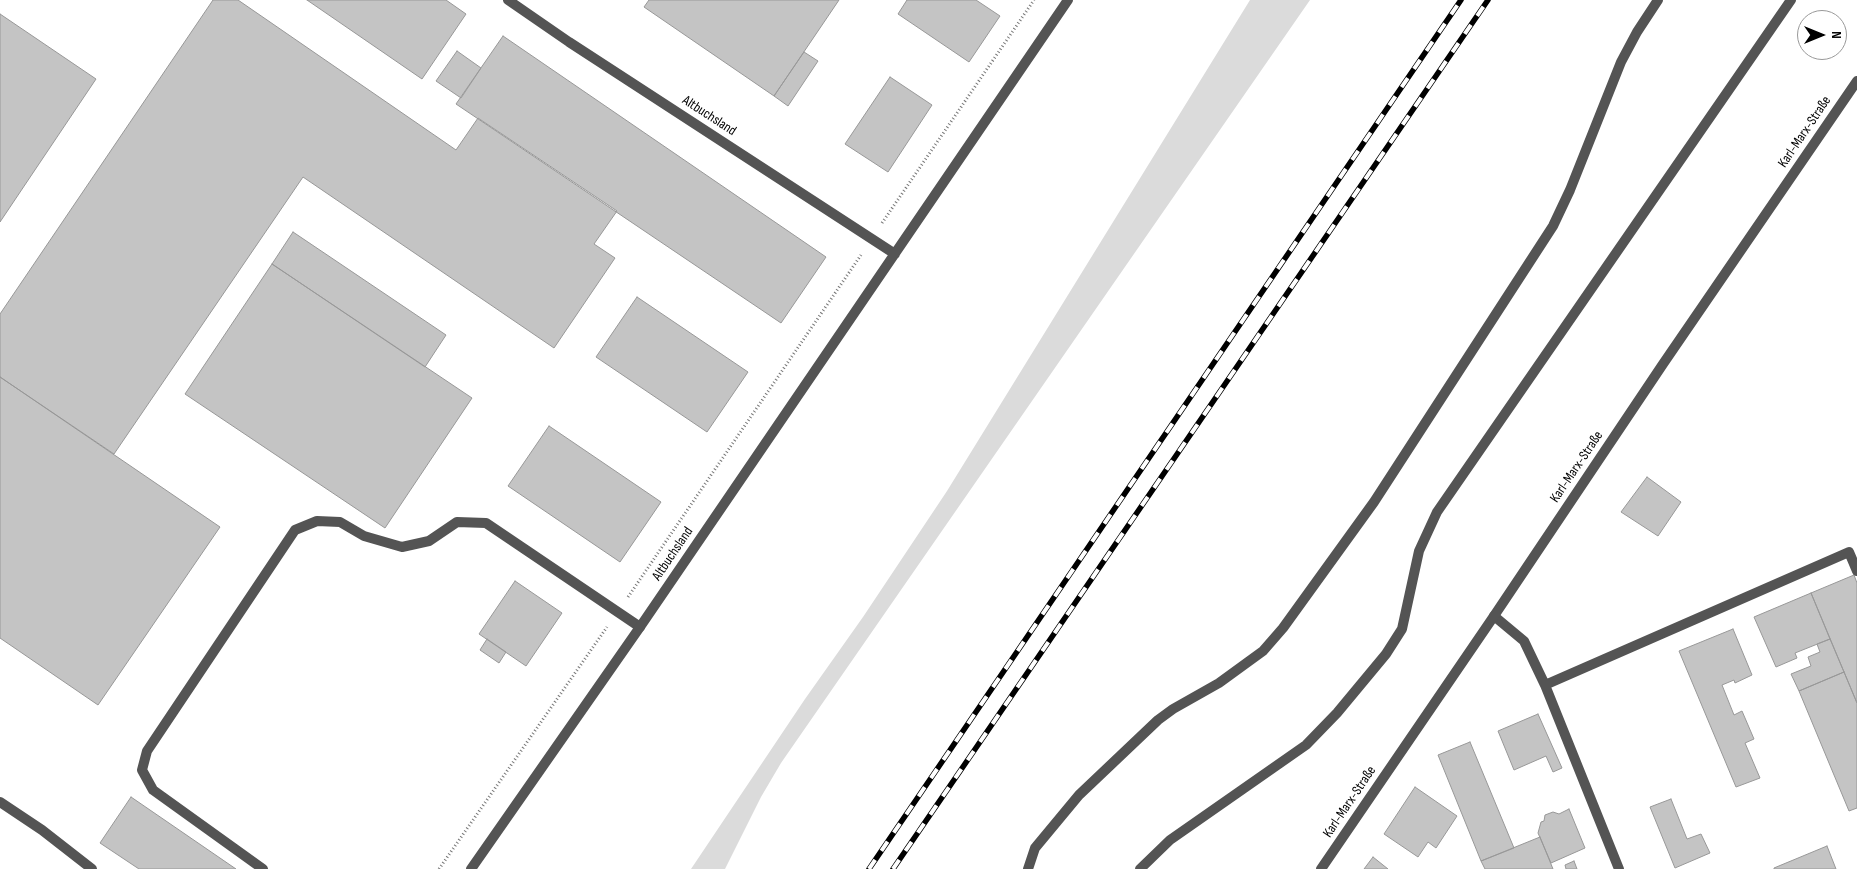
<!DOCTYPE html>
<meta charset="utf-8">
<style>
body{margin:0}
#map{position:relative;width:1857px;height:869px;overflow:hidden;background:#fff;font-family:"Sofia Sans Condensed",sans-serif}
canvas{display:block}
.north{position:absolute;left:1797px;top:10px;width:50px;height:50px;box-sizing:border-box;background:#fff;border:1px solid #999;border-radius:50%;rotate:90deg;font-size:14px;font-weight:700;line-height:20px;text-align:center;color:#000}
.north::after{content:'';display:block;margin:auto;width:18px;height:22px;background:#000;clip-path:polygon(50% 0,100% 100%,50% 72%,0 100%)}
</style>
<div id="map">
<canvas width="1857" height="869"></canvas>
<div class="north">N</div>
</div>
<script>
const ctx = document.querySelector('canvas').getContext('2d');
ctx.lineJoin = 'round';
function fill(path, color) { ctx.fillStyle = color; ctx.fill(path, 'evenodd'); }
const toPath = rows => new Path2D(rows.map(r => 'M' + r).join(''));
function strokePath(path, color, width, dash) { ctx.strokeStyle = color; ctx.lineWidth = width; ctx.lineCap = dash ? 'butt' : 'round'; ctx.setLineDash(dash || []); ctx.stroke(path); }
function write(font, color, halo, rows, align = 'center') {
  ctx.font = font + ' "Sofia Sans Condensed",sans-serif'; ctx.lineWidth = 5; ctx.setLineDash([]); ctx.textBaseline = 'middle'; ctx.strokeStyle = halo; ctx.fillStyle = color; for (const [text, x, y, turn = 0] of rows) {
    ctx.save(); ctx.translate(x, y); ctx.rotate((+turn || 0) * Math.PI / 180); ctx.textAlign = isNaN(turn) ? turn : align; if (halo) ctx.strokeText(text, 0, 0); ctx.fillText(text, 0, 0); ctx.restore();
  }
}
fill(toPath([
 [1250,0,1310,0,781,763,761,797,725,869,691,869,805,699,863,617,947,491]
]), '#dbdbdb');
const building = toPath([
 [213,0,238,0,456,150,478,118,617,211,594,244,615,258,554,348,303,177,114,454,0,377,0,314,213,0],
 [307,0,446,0,466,14,422,79,307,0],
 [649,0,839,0,774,96,644,7,649,0],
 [907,0,976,0,1000,16,969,62,898,14,907,0],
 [0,14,96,79,0,222,0,14],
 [503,36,826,257,781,323,456,104,503,36],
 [457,51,481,68,461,98,436,81,457,51],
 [804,52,818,61,788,106,774,96,804,52],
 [890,77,932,105,888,172,845,144,890,77],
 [293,232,446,335,425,367,272,264,293,232],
 [272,264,472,398,385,528,185,394,272,264],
 [637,297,748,372,707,432,596,357,637,297],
 [0,377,220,527,98,705,0,638,0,377],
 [549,426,661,502,620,562,508,486,549,426],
 [1647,477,1681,502,1658,536,1621,512,1647,477],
 [1854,575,1857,583,1857,703,1811,593,1854,575],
 [515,581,562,613,526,666,479,634,515,581],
 [1811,593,1830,639,1795,653,1797,658,1776,667,1754,617,1811,593],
 [1733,629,1752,675,1735,683,1734,680,1722,685,1734,715,1742,711,1754,739,1745,743,1760,778,1736,787,1679,651,1733,629],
 [487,639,506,652,499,663,480,650,487,639],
 [1830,639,1844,672,1799,691,1791,674,1811,666,1808,657,1820,652,1817,644,1830,639],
 [1844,672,1857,703,1857,808,1849,811,1799,691,1844,672],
 [1538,714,1562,768,1553,772,1546,756,1514,770,1498,731,1538,714],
 [1470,742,1514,848,1481,861,1438,755,1470,742],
 [1415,787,1457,816,1436,848,1428,842,1418,857,1384,834,1415,787],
 [131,797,236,869,139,869,100,843,131,797],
 [1671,799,1687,839,1701,834,1710,853,1675,868,1650,807,1671,799],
 [1569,809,1585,848,1551,863,1538,833,1541,822,1544,821,1545,815,1553,812,1559,814,1569,809],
 [1540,837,1553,869,1485,869,1481,861,1540,837],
 [1827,846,1836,869,1774,869,1774,868,1827,846],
 [1373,857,1388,869,1364,869,1373,857],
 [1574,861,1577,869,1566,869,1565,865,1574,861]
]);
fill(building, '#c4c4c4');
strokePath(building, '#989898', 1);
strokePath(toPath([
 [882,223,1034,0],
 [628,597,861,255],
 [439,869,607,627]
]), '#767676', 3, [1, 2.5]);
strokePath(toPath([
 [1494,616,1524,641,1545,685,1619,869],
 [1545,685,1849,552,1857,571],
 [0,802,42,830,92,869],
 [263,869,153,790,142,770,147,751,295,530,317,521,340,522,364,536,402,547,429,541,457,522,486,523,640,627],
 [1028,869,1035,848,1079,795,1158,720,1173,709,1219,683,1263,651,1283,628,1374,502,1553,226,1570,190,1621,62,1637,32,1658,0],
 [1140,869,1170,840,1306,745,1337,713,1386,654,1402,629,1419,551,1437,512,1791,0]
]), '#545454', 10);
strokePath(toPath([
 [508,0,569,42,895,254],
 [471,869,640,627,1068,0],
 [1321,869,1494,616,1663,364,1857,81]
]), '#545454', 10);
const rail = toPath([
 [869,869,1461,0],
 [893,869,1488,0]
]);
strokePath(rail, '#000', 5.5);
strokePath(rail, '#fff', 4, [11]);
write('14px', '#000', '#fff', [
 ["Altbuchsland",709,116,33],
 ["Karl-Marx-Straße",1805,132,-56],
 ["Karl-Marx-Straße",1577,467,-56],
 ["Altbuchsland",673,554,-56],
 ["Karl-Marx-Straße",1350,802,-56]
]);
</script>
